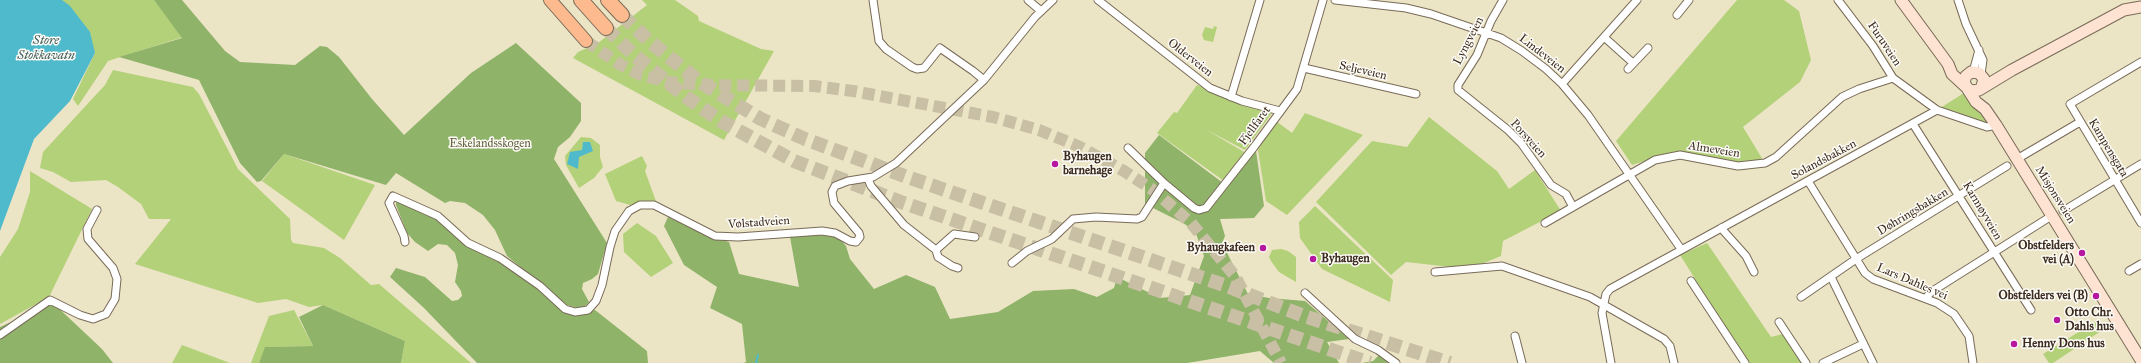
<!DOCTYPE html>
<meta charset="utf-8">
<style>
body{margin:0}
canvas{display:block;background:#ebe4c5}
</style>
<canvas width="2141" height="363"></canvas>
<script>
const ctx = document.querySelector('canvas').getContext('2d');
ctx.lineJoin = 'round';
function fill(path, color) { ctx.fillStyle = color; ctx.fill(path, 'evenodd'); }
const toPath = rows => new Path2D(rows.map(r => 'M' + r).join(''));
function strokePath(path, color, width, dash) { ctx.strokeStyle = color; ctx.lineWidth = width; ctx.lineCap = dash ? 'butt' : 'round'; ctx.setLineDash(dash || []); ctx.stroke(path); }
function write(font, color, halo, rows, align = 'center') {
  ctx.font = font + ' "IM FELL Great Primer",serif'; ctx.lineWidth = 3; ctx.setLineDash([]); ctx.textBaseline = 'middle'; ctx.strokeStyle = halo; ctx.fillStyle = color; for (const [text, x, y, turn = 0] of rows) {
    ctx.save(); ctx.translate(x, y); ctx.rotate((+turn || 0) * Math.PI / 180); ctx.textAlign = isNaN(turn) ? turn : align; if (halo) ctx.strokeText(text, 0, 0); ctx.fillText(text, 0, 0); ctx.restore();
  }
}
fill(toPath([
 [62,0,154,0,183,37,108,61,78,106,73,99,95,53],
 [642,0,675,0,698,16,699,21,761,49,774,51,724,140,573,58,578,52,598,43,647,5],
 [1737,0,1784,0,1799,11,1811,60,1800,82,1743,127,1763,160,1751,163,1731,162,1677,151,1632,165,1616,141],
 [1214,26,1217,27,1213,42,1204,40,1202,35,1205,27,1213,29],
 [113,70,193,87,199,94,238,169,290,219,291,240,293,243,324,248,340,258,371,285,379,284,471,363,401,363,405,341,323,305,309,307,286,299,258,303,135,264,171,219,149,219,141,204,118,187,106,180,71,182,53,172,40,168,43,152,105,85],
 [1197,85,1272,113,1245,150,1205,129,1246,153,1224,181,1157,133,1174,112,1177,113],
 [1964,93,1986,119,1990,127,1937,110],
 [1305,113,1363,135,1287,215,1266,201,1258,150,1276,121,1292,133],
 [1429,117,1497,171,1509,189,1535,170,1561,211,1503,241,1501,256,1469,269,1406,262,1391,275,1316,202,1372,141,1407,147],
 [581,137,591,138,600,145,600,157,603,167,594,178,579,188,566,165,565,156],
 [284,154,375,185,344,240,262,181],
 [642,156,647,166,645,171,657,204,640,201,630,205,616,201,605,174],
 [30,171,92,209,49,297,0,324,0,257,18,229,30,192],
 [1315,206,1393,280,1390,302,1322,269,1300,238,1299,222],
 [637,223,656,236,673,263,651,277,624,252,623,234],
 [1707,243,1771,337,1783,334,1802,363,1748,363,1680,255],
 [1281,249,1288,251,1296,257,1296,282,1279,272,1271,261,1269,257,1272,250],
 [294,310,313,346,266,347,259,363,251,363,269,316],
 [2098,320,2104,329,2053,363,2049,363,2043,354],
 [182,345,230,363,172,363]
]), '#b3d179');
fill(toPath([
 [154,0,182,0,225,51,240,62,295,65,320,46,327,47,339,57,372,99,404,135,471,73,516,43,581,103,581,121,570,137,558,147,554,159,607,243,598,274,592,279,583,283,582,289,589,302,585,306,578,308,567,305,507,256,495,230,483,215,465,203,450,201,445,203,396,173,386,185,284,154,261,181,257,182,240,163,199,80,119,57,182,38],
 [1159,135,1223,183,1256,151,1264,206,1254,218,1220,219,1225,236,1222,243,1248,294,1269,298,1305,301,1349,339,1327,342,1339,363,1274,363,1260,351,1187,363,743,363,746,362,742,324,710,308,717,287,684,265,664,226,668,217,708,236,729,242,739,274,799,287,790,237,816,235,832,236,840,239,846,246,850,259,874,289,906,275,935,287,950,319,998,312,1033,291,1074,289,1097,297,1114,288,1117,277,1160,298,1190,295,1204,256,1195,231,1183,223,1145,204,1145,153],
 [396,201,440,221,471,248,509,267,569,314,595,310,647,351,648,363,477,363,424,308,390,277,396,268,425,277,452,301,458,300,462,296,461,291,455,282,458,265,455,253,447,245,438,244,428,251,415,242,407,233,396,205],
 [53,303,102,349,113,363,0,363,0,327],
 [323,305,405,341,401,363,259,363,265,347,313,346,299,317],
 [1380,354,1390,363,1362,363,1373,361]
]), '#8eb369');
fill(toPath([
 [0,0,62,0,70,6,90,32,95,53,70,101,34,139,0,231],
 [583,142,590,142,593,151,579,157,578,169,567,164,570,152,582,150]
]), '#50bacd');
strokePath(toPath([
 [756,363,758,355]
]), '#50bacd', 2);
strokePath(toPath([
 [586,41,621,65,641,75,669,82,702,85,814,86,853,91,993,117,1039,130,1078,146,1124,171,1153,190,1191,223,1235,276,1281,363]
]), '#c8bfa4', 12, [12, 6]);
strokePath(toPath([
 [622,15,649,41,700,82,761,119,805,139,907,177,1224,285,1304,316,1450,363],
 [606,28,635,56,689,99,721,121,794,161,901,202,1370,363]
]), '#c8bfa4', 14, [14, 7]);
const street = toPath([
 [873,0,879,41,886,49,912,67,917,69,924,68,940,48,973,71,984,80],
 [1028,0,1041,11],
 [1098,0,1210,88,1242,101,1280,111],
 [1335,0,1406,8,1431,14,1501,38,1522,51,1546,69,1562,84,1588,115,1681,249],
 [1503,0,1491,21,1477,55,1458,85,1458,90,1508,130,1521,143,1551,185,1566,194,1573,207],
 [1838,0,1873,46,1893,78,1937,110,1987,127,1996,125],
 [1958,0,1966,24,1983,60,1981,74],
 [1677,15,1689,0],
 [1604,37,1633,63],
 [2141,62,2070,104,2141,223],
 [1304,68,1416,94],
 [1628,69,1648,48],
 [1973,72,1979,50],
 [1562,84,1637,0],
 [1231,97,1260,0],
 [1913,124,2031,310],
 [1128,148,1164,183],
 [2017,159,2080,122],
 [868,179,871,186,904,225,936,250,938,257,952,266,958,268],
 [1808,181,1865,273,1873,279,1937,303,1954,314,1969,336,1973,363],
 [2063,211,2141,164],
 [1545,223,1655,160,1680,155,1738,166,1765,163,1776,157,1842,97,1859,89,1893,78],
 [1721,228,1746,256,1754,272],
 [405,242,404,236,389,203,393,196,438,216,468,243,500,258,540,286,565,309,575,312,588,310,596,301,602,285,610,247,615,231,629,211,640,205,654,205,715,236,738,237,822,231,835,233,850,241,856,242,860,237,859,233,834,203,832,192,835,186,848,181,873,177,896,163,984,80,1035,17,1053,0],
 [936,250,954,234,975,237],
 [1012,263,1027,251,1052,239,1073,219,1096,217,1137,219,1142,217,1164,183,1194,208,1199,210,1206,208,1254,147,1297,89,1323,0],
 [2129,271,2141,264],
 [1435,272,1502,266,1590,297,1664,339,1670,346,1674,363],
 [1831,277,1873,363],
 [1691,281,1745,363],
 [1305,293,1355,339,1378,350,1396,363],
 [1801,297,1856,259,2007,166],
 [1926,298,1931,292,2053,215],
 [1779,322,1806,363],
 [0,335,50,300,80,315,93,319,106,314,115,299,117,279,113,268,88,239,87,229,97,210],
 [1515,336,1522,363],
 [1611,363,1602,313,1606,294,1610,289,1937,110],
 [1823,363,1863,344]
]);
const secondary = toPath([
 [1901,0,1948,64,1952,74,1965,86],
 [1982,86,1984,79,1979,73,1971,72,1966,76,1964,82,1967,88,1972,91,1979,90,2012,70,2124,10,2141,7],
 [1967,88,1976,102,1985,109,1996,125,2141,360]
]);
const primary = toPath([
 [550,0,586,41]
]);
const highway = toPath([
 [581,0,606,28],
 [608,0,622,15]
]);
strokePath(street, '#796b58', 9);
strokePath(secondary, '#796b58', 13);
strokePath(primary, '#796b58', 14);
strokePath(highway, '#796b58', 16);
strokePath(street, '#fff', 7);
strokePath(secondary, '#fee3d2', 11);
strokePath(primary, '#fcba8e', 12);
strokePath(highway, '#fcba8e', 14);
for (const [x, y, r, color] of [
 [1055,164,4,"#b5179e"],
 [1263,248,4,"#b5179e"],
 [2082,253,4,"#b5179e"],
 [1313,259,4,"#b5179e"],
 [2096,296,4,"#b5179e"],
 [2057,320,4,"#b5179e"],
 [2014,344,4,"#b5179e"]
]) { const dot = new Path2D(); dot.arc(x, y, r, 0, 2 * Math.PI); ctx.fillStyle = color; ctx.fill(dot); strokePath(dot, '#fdfcf7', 1.5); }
write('12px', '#3b2a1e', '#fdfcf7', [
 ["Lyngveien",1469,41,-63],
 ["Furuveien",1884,44,56],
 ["Lindeveien",1542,54,38],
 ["Olderveien",1190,58,38],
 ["Seljeveien",1363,71,13],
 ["Fjellfaret",1255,126,-54],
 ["Porsveien",1528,139,48],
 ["Kampensgata",2108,148,59],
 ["Almeveien",1714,150,9],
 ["Solandsbakken",1824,160,-28],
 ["Misjonsveien",2055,195,58],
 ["Karmøyveien",1982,211,59],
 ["Døhringsbakken",1913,212,-31],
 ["Vølstadveien",759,223,-4],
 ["Lars Dahles vei",1912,282,23]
]);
write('12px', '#5f5c39', '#fdfcf7', [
 ["Eskelandsskogen",490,144]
]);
write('bold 12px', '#3b2a1e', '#fdfcf7', [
 ["Byhaugen",1063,157],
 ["barnehage",1063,171],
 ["Obstfelders",2074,246,"right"],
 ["vei (A)",2074,260,"right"],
 ["Byhaugkafeen",1255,248,"right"],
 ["Byhaugen",1321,259],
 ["Obstfelders vei (B)",2088,296,"right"],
 ["Otto Chr.",2065,313],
 ["Dahls hus",2065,327],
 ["Henny Dons hus",2022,344]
], 'left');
write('italic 13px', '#425c5b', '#fdfcf7', [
 ["Store",46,41],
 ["Stokkavatn",46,56]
]);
</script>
